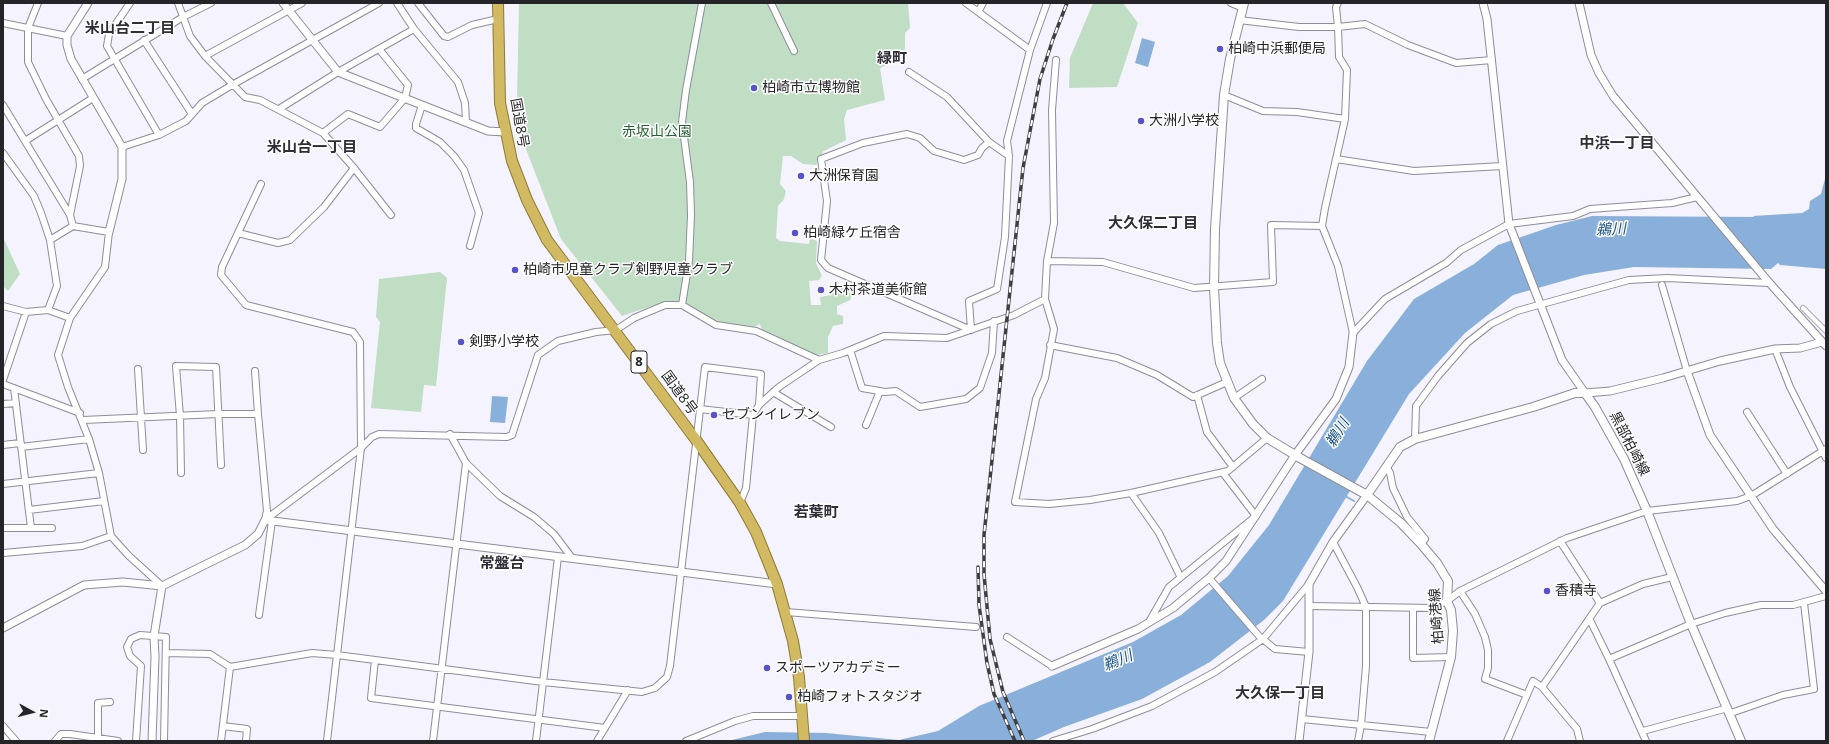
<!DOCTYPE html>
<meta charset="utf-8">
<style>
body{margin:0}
#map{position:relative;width:1829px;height:744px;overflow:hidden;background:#f5f3fd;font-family:"Open Sans",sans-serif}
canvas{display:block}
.frame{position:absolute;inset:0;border:4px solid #252429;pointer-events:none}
.north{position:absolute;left:12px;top:692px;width:40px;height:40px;-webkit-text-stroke:3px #fff;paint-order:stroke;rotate:97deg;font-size:11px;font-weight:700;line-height:16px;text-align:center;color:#252429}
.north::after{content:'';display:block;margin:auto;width:14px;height:18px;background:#252429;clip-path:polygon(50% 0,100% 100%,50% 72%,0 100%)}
</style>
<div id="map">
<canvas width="1829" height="744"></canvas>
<div class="frame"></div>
<div class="north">N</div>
</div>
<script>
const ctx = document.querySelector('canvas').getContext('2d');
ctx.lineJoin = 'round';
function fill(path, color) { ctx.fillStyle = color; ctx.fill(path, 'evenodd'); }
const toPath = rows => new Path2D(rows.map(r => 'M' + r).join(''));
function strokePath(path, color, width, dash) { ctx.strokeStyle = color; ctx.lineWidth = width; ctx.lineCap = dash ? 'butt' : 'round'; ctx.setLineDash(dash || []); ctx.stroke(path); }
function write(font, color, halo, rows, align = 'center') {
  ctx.font = font + ' "Open Sans","Noto Sans JP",sans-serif'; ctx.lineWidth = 3; ctx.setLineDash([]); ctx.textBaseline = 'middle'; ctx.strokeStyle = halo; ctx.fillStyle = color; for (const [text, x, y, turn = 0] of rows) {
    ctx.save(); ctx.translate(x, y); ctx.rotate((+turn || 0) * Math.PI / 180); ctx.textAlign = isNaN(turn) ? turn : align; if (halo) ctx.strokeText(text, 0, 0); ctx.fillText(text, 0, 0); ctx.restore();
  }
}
fill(toPath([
 [519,3,908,3,910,28,905,33,905,57,880,68,885,100,847,110,844,119,846,140,822,152,823,154,816,165,803,164,791,156,783,156,780,184,786,191,784,199,778,206,776,238,780,241,809,244,810,238,817,241,816,263,822,276,819,280,809,281,811,305,821,305,820,297,832,295,831,285,835,284,849,288,853,292,850,300,837,306,837,314,843,316,843,324,833,326,828,337,828,353,817,355,805,354,768,337,762,331,760,324,754,327,725,324,696,314,688,304,664,302,622,316,561,239,522,139,517,99],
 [1093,3,1123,3,1138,23,1117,87,1069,88,1070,58],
 [3,237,20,274,8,291,3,286],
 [440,272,447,278,436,386,424,385,421,412,371,408,380,322,376,317,379,279]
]), '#c0dec4');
fill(toPath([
 [1142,38,1155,42,1148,67,1135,63],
 [1826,175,1826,269,1780,265,1778,263,1771,269,1634,267,1584,275,1513,295,1465,333,1409,394,1283,601,1264,620,1210,662,1142,699,1064,727,1032,741,728,741,765,732,826,733,899,740,938,731,979,706,1133,642,1181,615,1228,576,1269,525,1367,361,1414,299,1474,264,1498,245,1556,225,1592,216,1754,217,1753,216,1802,213,1809,209,1810,201,1821,194],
 [492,396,508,397,505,423,490,422]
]), '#89b0db');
strokePath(toPath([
 [1345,496,1354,501]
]), '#89b0db', 2);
const pedestrian = toPath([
 [1803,308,1826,331]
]);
const minor = toPath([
 [38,3,28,28,28,62,46,99,79,156,80,166,70,215],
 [130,3,109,34,107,46,159,135],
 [178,3,190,36,205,56,245,97,260,100,323,133,348,114,380,127,405,98,408,85,379,49],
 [397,3,414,29,458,82,465,103,466,122],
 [418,3,444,36,448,37,472,25,498,19],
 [771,3,794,51],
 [966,3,1030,50,1007,141,1009,156,1005,237,997,289,969,301,971,330],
 [1231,3,1243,8],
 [1338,3,1336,7,1338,27,1365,24,1408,45,1456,63,1492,60],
 [978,12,983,3],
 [1239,20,1299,27,1338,27,1339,57,1347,70,1345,119,1325,208,1322,226,1338,266,1353,333],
 [3,23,67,36],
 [144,40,192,114],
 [1030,50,1047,3],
 [205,56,302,3],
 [1056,60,1052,110,1054,223,1047,261,1045,299,1054,329,1045,378,1036,399,1015,502,1049,504,1090,500,1131,493,1228,471,1267,438],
 [909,72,947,97,989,142,1009,156],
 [82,79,183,17,211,3],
 [1224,95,1263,111,1297,112,1345,119],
 [3,105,70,215,73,226,109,232,105,267,70,318,58,355,68,387,89,439,99,473,111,536,128,555,162,586],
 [422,105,416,124,416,128,440,142,454,156,464,170,479,213,470,246],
 [279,109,338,72,414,29],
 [323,133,354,168,391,215],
 [25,141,93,98],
 [122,147,159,135,186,121,202,103,232,85,379,3],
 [3,153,34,196,41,213,50,240,57,286,48,310],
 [1336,159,1414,171,1502,166],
 [261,184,222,267,221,275,246,305,353,332,360,342,361,448,327,741],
 [238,233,278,243,290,240,324,207,354,168],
 [50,240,73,226],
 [1047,261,1103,262,1194,288,1273,282,1271,225,1322,226],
 [1662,285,1687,371],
 [682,305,689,261,691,215,690,182,682,122,686,90,702,3],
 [3,306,26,312,48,310,70,318],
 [971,330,828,268,821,260,827,201,821,159,863,143,907,134,920,138,934,151,964,160,978,155,982,148,989,142],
 [1353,333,1385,299,1446,263,1461,250,1509,224,1573,216,1590,209,1672,203,1697,197],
 [1050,345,1117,358,1157,375,1193,397,1227,382],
 [1775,349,1790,387,1826,458],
 [850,350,862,388,885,392,896,391,920,407,966,399,980,388,992,353,994,321],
 [138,369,143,450],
 [255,371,258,414],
 [3,380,26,312],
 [3,384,80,413],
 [14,388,31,528],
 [773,392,831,427],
 [1197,395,1207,432,1233,467],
 [1234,398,1262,379],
 [3,404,16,403],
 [700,409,753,415],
 [1747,412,1787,474],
 [83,420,218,414,258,414,267,511,265,520],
 [866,425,880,391],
 [450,434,466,463,500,496,534,517,554,534,572,558],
 [1415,439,1416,406,1438,376,1467,343,1491,324,1517,311,1629,280,1667,278,1769,283],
 [3,445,20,443],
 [21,447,89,439],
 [1386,466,1390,473,1393,488,1407,517,1425,539,1421,544],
 [181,473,180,416,176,366,216,367,221,465],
 [3,484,99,473],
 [1131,493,1159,533,1180,576],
 [740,503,746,488,753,415,759,405,779,387,819,360,843,353,884,336,947,338,1014,315,1045,299],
 [29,510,104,501],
 [265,520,361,448,372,437,379,434,507,437,512,435,538,355,558,341,596,332,616,330,634,318,665,305,682,305,716,325,756,331,819,360],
 [3,528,52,528],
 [1560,541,1600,603,1542,687,1577,729,1580,741],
 [1333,542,1357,587,1366,607,1366,666,1361,725,1358,741],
 [3,553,82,546,111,536],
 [1209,578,1259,636,1275,649,1309,652],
 [1460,591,1475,614,1485,637,1488,650,1488,668,1485,679,1527,695],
 [1600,603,1643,584,1672,577],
 [1309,606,1432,608,1447,601,1460,591,1567,538,1647,511,1737,501,1751,496,1826,449],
 [1413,608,1413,658,1451,657],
 [786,612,976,627],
 [259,615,272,521],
 [1590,620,1609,659],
 [1149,622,1169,587,1256,516,1223,473],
 [1007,637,1052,666],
 [166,653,210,654,230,667,312,653,337,655,543,682,642,692,655,688,667,677,670,666,705,367,761,374,759,405],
 [375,660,371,698,605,728],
 [1731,713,1783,695,1814,689,1804,603],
 [1302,719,1431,732],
 [3,726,16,741],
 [223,726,247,729,246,741],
 [1643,731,1728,708],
 [98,737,98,703,110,702],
 [55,741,61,734,70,734,118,741],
 [136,741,141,666,130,656,127,647,131,639,140,635,166,637,164,741],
 [221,741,230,667],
 [433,741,466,463],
 [536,741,558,557],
 [597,741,628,690],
 [686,741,735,721,753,716,803,716],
 [1053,741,1092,729,1152,706,1215,672,1263,639,1309,584],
 [1507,741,1533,681,1542,687],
 [1646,741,1609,659,1691,624,1725,613,1761,605,1793,605,1826,596]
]);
const tertiary = toPath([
 [88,3,67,36,67,45,71,59,122,147,122,179,109,232],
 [283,3,338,72,488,131,505,132],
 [1483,3,1487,19,1509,224,1562,360,1585,393,1610,391,1663,378,1720,361,1775,349,1800,348,1822,342],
 [1579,3,1591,55,1599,73,1613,96,1766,279,1826,346],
 [1687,371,1710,435,1773,529,1826,591],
 [3,628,84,585,123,582,162,586,245,545,258,534,265,520,777,584],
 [1052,666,1138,629,1173,608,1209,578,1226,561,1295,455,1336,399,1349,367,1353,333],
 [152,741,155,657,154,636,162,586],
 [1299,741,1309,652,1309,584,1333,542,1367,495]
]);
const secondary = toPath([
 [1244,3,1230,59,1224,95,1215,229,1214,288,1217,343,1220,363,1234,398,1253,424,1267,438,1300,458,1367,495,1401,523,1421,544,1437,563,1448,581,1447,601,1451,610,1453,631,1451,657,1429,741],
 [1367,495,1400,447,1415,439,1533,407,1575,393,1585,393,1595,407,1624,459,1647,511,1691,624,1741,741]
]);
const trunk = toPath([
 [498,3,500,103,512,161,527,200,547,240,696,440,740,503,756,532,777,584,793,641,799,677,804,741]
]);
strokePath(pedestrian, '#8f8c9a', 6);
strokePath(minor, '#8f8c9a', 8);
strokePath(tertiary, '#8f8c9a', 9);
strokePath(secondary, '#8f8c9a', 10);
strokePath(trunk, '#8e7a35', 12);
strokePath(pedestrian, '#fff', 4.5);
strokePath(minor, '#fff', 6);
strokePath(tertiary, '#fff', 7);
strokePath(secondary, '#fff', 8);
strokePath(trunk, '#d2ba62', 10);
const rail = toPath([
 [978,567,979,605,987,663,994,694,1015,741],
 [1024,741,1003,692,990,639,984,574,984,535,1023,168,1040,79,1053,39,1067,3]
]);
strokePath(rail, '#3f3e43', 3.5);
strokePath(rail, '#fff', 2, [6]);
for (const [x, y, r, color] of [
 [1220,49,4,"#5953cb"],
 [754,88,4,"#5953cb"],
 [1141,121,4,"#5953cb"],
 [801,176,4,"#5953cb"],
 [795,233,4,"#5953cb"],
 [515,270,4,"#5953cb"],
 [821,290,4,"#5953cb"],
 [461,342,4,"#5953cb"],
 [714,415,4,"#5953cb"],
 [1547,591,4,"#5953cb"],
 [767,668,4,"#5953cb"],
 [789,697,4,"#5953cb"]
]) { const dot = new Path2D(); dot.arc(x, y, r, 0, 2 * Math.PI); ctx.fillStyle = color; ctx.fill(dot); strokePath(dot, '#fff', 1.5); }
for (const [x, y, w] of [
 [639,362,16]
]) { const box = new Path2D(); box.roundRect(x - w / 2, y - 11, w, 22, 3); ctx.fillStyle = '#fff'; ctx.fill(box); strokePath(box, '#252429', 1); }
write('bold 13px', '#252429', null, [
 ["8",639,362]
]);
write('14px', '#252429', '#fff', [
 ["柏崎中浜郵便局",1228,49],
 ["柏崎市立博物館",762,88],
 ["大洲小学校",1149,121],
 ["大洲保育園",809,176],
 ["柏崎緑ケ丘宿舎",803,233],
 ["柏崎市児童クラブ剣野児童クラブ",523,270],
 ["木村茶道美術館",829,290],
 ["剣野小学校",469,342],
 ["セブンイレブン",722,415],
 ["香積寺",1555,591],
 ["スポーツアカデミー",775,668],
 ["柏崎フォトスタジオ",797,697]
], 'left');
write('14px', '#252429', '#fff', [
 ["国道8号",519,123,80],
 ["国道8号",679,393,54],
 ["黒部柏崎線",1629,444,63],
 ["柏崎港線",1437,616,-94]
]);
write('14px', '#226533', '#fff', [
 ["赤坂山公園",657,132]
]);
write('bold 15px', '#2f2d38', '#fff', [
 ["米山台二丁目",130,29],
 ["緑町",892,59],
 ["中浜一丁目",1617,144],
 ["米山台一丁目",312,148],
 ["大久保二丁目",1153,224],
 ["若葉町",816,513],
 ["常盤台",502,564],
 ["大久保一丁目",1280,694]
]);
write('italic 15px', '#195186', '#fff', [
 ["鵜川",1611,230,-3],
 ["鵜川",1338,433,-58],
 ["鵜川",1118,661,-23]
]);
</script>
